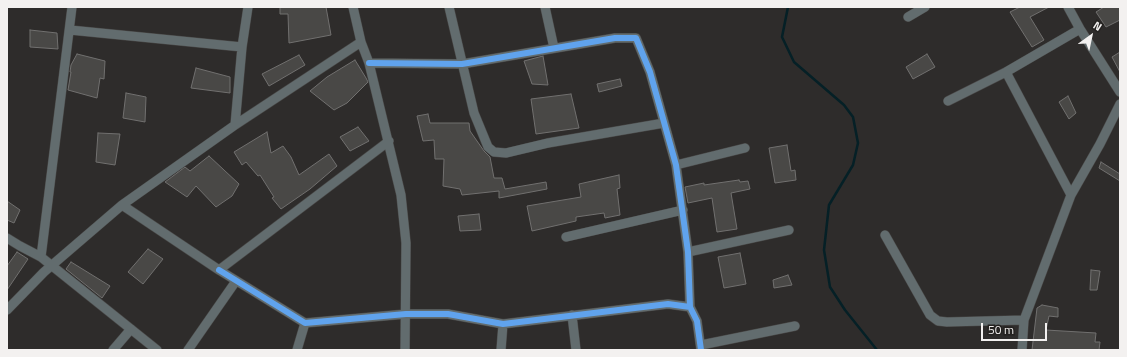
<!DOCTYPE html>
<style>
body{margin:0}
#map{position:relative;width:1127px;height:357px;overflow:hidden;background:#2e2c2b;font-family:"Titillium Web",sans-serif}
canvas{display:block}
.frame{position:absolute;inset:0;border:8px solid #f3f1f0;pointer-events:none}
.north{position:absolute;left:1071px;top:16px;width:40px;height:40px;-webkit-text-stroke:3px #252321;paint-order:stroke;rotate:33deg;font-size:11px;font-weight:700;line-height:16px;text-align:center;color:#f3f1f0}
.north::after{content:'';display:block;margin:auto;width:14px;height:18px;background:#f3f1f0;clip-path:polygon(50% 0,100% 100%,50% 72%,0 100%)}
.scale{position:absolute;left:981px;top:323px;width:66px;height:18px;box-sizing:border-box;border:2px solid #f3f1f0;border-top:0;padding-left:5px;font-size:12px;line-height:14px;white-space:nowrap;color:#f3f1f0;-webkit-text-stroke:3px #252321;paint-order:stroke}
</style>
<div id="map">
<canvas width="1127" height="357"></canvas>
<div class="frame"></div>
<div class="north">N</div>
<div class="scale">50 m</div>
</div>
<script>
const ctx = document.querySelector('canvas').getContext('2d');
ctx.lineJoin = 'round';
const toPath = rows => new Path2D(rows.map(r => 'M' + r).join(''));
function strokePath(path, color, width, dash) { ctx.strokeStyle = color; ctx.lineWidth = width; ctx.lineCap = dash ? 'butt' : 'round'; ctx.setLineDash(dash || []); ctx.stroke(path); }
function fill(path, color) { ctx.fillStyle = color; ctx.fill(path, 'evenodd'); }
strokePath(toPath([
 [788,7,782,37,794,62,844,105,853,117,858,143,853,165,829,205,824,250,830,287,845,310,877,350]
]), '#052026', 2.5);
const building = toPath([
 [280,7,326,7,331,35,289,43,288,14,280,14,280,7],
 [1020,7,1049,7,1030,17,1044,40,1032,47,1010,12,1020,7],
 [1104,7,1120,7,1120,20,1106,27,1096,12,1104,7],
 [30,30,57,33,58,49,30,47,30,30],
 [1120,52,1120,72,1112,57,1120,52],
 [77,54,105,61,104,79,100,78,97,98,68,90,71,72,70,72,71,65,77,54],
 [927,54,935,67,913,79,906,67,927,54],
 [299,55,305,65,269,86,262,74,299,55],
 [543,56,548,85,532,84,524,61,543,56],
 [355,60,366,78,368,82,347,103,334,110,310,91,327,77,355,60],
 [196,68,230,77,230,93,191,88,196,68],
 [620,79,622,86,599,92,597,84,620,79],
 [126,93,146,97,145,122,123,118,126,93],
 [571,94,579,128,536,134,531,99,571,94],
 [1068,96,1076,113,1069,119,1059,102,1068,96],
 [428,114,430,123,469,123,470,131,484,151,490,157,494,178,502,178,505,189,546,182,547,189,499,198,499,191,462,195,460,189,443,186,444,159,435,159,434,140,423,141,417,116,428,114],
 [358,127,369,141,350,151,340,137,358,127],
 [267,132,271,153,283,146,291,157,299,175,329,154,337,166,310,189,281,209,272,198,274,197,260,175,258,176,246,162,242,165,234,152,267,132],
 [98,133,120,134,115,165,96,162,98,133],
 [787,145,791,171,795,170,796,180,775,183,769,148,787,145],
 [209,156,239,184,232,196,216,207,196,186,187,197,165,182,185,167,190,171,209,156],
 [1101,162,1120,174,1120,181,1099,168,1101,162],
 [619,175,620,188,617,189,620,215,605,218,604,213,576,217,576,221,532,231,527,206,581,197,579,184,619,175],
 [739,180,740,182,748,181,750,189,731,193,737,229,717,232,712,198,688,203,685,187,704,183,704,185,739,180],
 [7,201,20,210,14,223,7,220,7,201],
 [479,214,481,230,460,231,458,216,479,214],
 [148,249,163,259,143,284,128,272,148,249],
 [17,252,28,259,7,290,7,266,17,252],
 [740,253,746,284,724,288,718,257,740,253],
 [71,262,110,286,102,298,66,269,71,262],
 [1091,270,1100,271,1097,290,1090,290,1091,270],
 [788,275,792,285,774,288,773,280,788,275],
 [1042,305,1058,308,1058,317,1049,316,1046,330,1096,333,1095,342,1100,342,1099,350,1032,350,1037,308,1042,305]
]);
fill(building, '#494846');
strokePath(building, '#71706f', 1);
const street = toPath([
 [72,7,41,257,157,350],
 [353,7,361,42,369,63,401,195,406,243,405,350],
 [449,7,474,113,488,147,494,152,506,153,548,143,664,123],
 [545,7,554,48],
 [1068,7,1080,29,1120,92],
 [908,17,925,7],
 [70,30,242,47],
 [369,63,462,64,615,38,636,38,650,72,676,165,688,252,690,307,697,321,701,350],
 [1006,72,1071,195],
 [948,101,1006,72,1080,29],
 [235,125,242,47,248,7],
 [676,165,745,148],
 [122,205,219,270,389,141],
 [885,235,930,315,938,321,947,322,1024,320],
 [566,237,683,210],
 [7,238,20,246,41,257],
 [688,252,789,230],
 [219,270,305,323,406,314,448,314,503,324,668,304,690,307],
 [7,310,44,272,122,205,235,125,361,42],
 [572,315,576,350],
 [701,345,795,326],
 [113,350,131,329],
 [188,350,236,281],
 [297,350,305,323],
 [501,350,503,324],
 [1022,350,1024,320,1071,195,1100,144,1120,104]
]);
strokePath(street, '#494847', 10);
strokePath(street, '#626c6e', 9);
strokePath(toPath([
 [369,63,462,64,615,38,636,38,650,72,676,165,688,252,690,307,697,321,701,350],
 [219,270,305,323,406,314,448,314,503,324,668,304,690,307]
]), '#60a3ed', 6);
</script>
